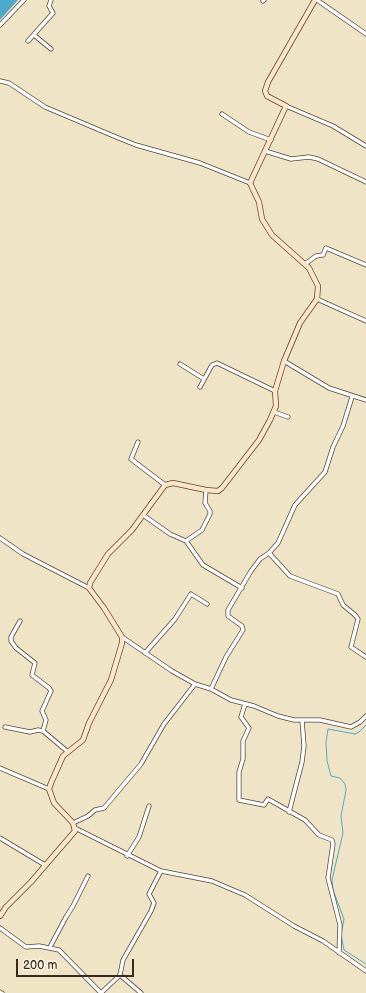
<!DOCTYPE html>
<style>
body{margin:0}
#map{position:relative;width:366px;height:993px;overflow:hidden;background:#efe5c6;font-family:"Balsamiq Sans",sans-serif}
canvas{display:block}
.scale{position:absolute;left:16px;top:959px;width:118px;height:18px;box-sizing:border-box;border:2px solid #3b2a1e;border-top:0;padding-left:5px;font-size:12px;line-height:14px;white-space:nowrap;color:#3b2a1e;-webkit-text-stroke:3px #fcf5e5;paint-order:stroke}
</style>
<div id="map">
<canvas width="366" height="993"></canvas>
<div class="scale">200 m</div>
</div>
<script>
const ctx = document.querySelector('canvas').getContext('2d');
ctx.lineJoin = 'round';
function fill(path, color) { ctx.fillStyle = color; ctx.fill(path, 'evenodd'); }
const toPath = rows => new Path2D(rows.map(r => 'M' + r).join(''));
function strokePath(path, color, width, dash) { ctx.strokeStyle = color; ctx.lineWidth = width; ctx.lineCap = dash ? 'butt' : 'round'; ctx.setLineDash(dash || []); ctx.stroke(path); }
fill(toPath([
 [0,0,18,0,0,20]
]), '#4caaca');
strokePath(toPath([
 [366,725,359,732,355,734,328,729,326,742,327,761,331,776,340,778,345,784,346,790,341,816,343,833,332,880,333,890,344,919,341,934,344,950,366,964]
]), '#4caaca', 1);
const street = toPath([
 [317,0,366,34],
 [263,1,264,0],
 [0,25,24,0],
 [34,35,51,49],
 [28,41,53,13,49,6,51,0],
 [0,81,9,83,45,107,116,137,136,145,200,163,250,183],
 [286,106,333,126,366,146],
 [222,114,249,132,271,140],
 [265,151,291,159,309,157,318,159,366,182],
 [305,264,316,256,323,255,326,248,366,265],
 [317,299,366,321],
 [284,361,329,388,366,400],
 [180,364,204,379],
 [200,387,212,365,217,363,275,391],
 [274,412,288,417],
 [138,442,131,459,165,485],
 [143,515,170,534,186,541,202,530,210,514,210,511,205,503,206,490],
 [0,538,23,554,89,588],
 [186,541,203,565,242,588],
 [269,553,290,576,338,594,343,605,355,615,358,619,351,647,366,657],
 [20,621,11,637,11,641,16,648,35,663,32,675,49,688,51,691,42,711,46,720,43,731],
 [122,637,172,671,195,684,211,689,231,700,254,706,278,716,294,720,320,720,351,727,360,722,366,716],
 [145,653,175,619,191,594,207,604],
 [211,689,226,657,243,630,242,626,228,616,228,610,251,571,260,559,269,553,278,543,295,505,325,472,333,447,343,426,352,397],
 [245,704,241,717,249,728,243,741,243,759,239,772,239,800,264,805,268,799,305,820,319,835,332,840,333,844,328,878,340,925,339,953],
 [5,727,30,732,38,730,43,731,68,752],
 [0,768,49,789],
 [289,812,302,762,304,746,302,720],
 [73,823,88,816,95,810,104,808,141,764,164,724,195,684],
 [75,828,161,871,212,881,245,895,294,926,323,941,366,971],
 [0,838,45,865],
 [127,856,139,837,149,806],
 [0,928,26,947,39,946,59,950,101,993],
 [50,947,66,917,73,906,88,876],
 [120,975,141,993],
 [0,992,2,993],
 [101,993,120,975,123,960,151,911,154,903,149,894,161,871]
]);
const secondary = toPath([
 [0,916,6,907,31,882,75,831,73,823,54,803,49,789,51,783,63,756,83,740,89,723,111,680,122,643,122,637,104,608,89,588,90,583,108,554,132,530,165,485,173,483,206,490,218,491,222,488,259,440,270,420,276,406,275,391,284,361,300,323,317,299,318,286,309,268,272,235,262,219,259,202,250,183,286,106,267,96,265,91,268,82,315,0]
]);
strokePath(street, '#564637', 5);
strokePath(secondary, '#564637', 6);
strokePath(street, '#fff', 3.5);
strokePath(secondary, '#fde5c5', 4.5);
</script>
